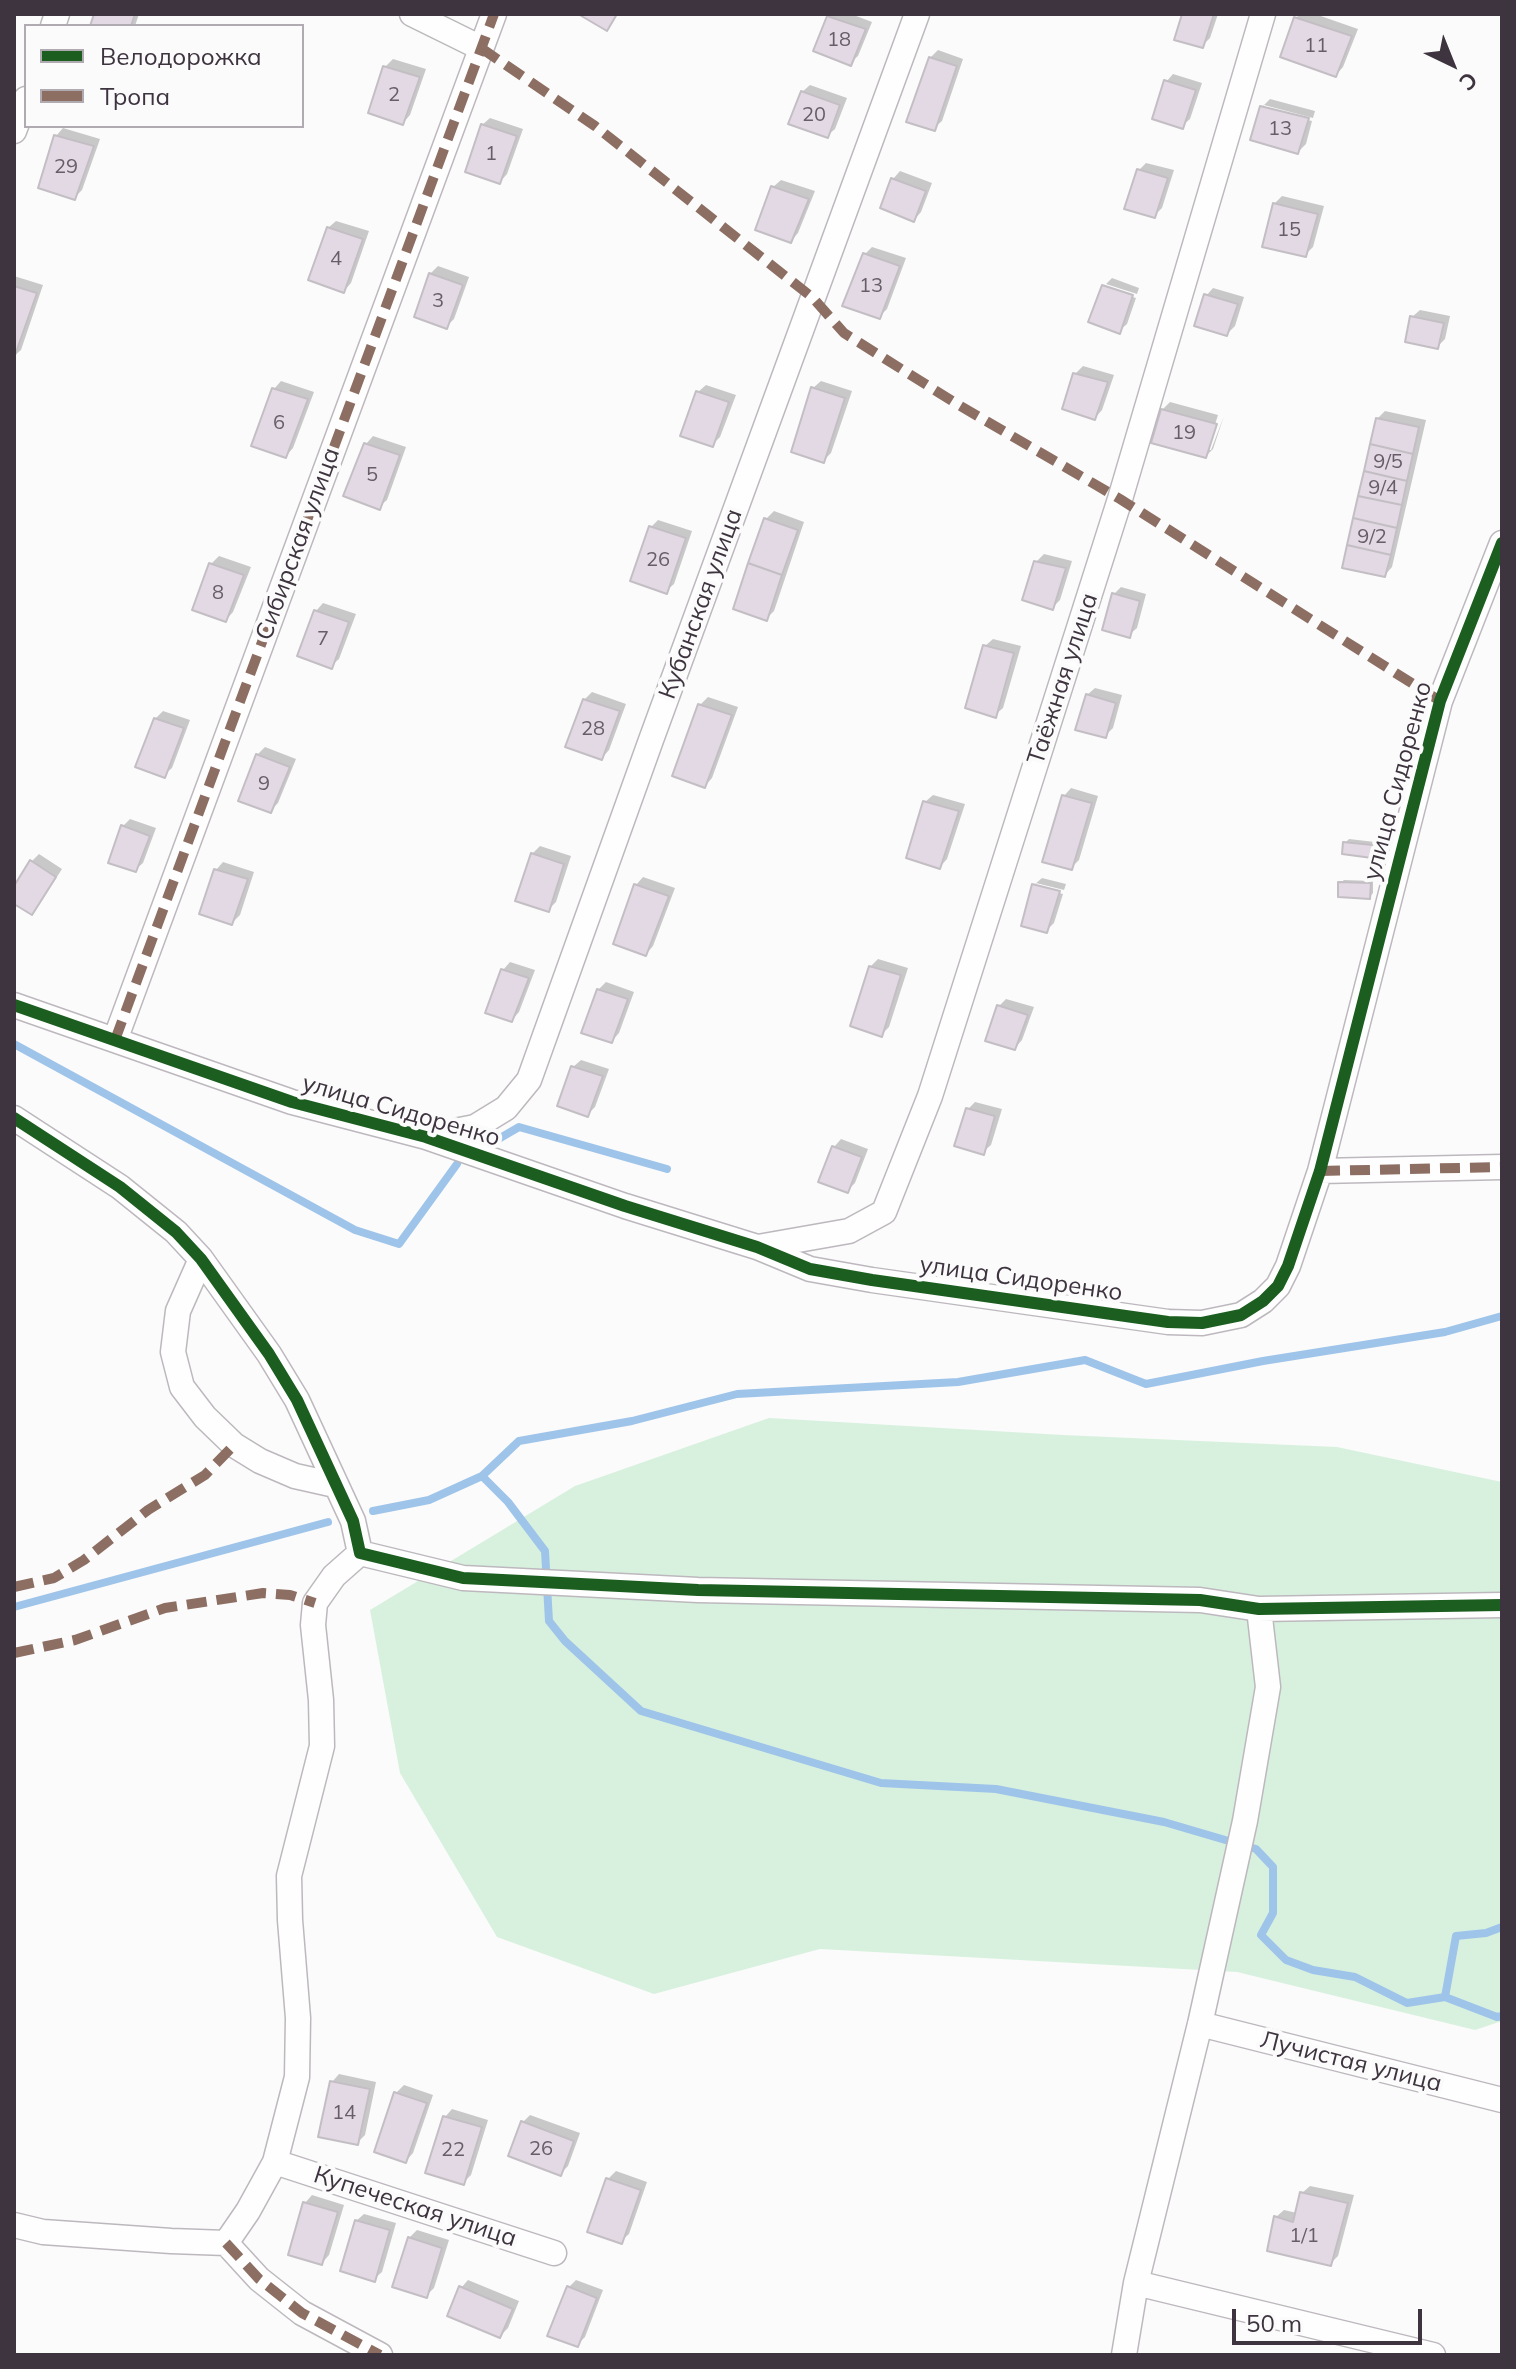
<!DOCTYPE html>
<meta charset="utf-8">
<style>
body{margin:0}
#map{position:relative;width:1516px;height:2369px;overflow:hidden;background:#fbfbfb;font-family:Mulish,sans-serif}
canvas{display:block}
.frame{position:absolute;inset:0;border:16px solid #3e343f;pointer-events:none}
.legend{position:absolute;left:24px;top:24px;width:280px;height:104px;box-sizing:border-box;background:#fbfbfb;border:2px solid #afabb0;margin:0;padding:10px 14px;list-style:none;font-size:24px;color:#3e343f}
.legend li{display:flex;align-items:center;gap:16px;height:40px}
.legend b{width:40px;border:2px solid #afabb0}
.north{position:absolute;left:1412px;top:24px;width:80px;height:80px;-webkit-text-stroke:6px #fbfbfb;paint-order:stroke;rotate:137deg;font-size:22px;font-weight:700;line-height:32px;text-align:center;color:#3e343f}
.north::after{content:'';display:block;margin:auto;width:28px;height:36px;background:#3e343f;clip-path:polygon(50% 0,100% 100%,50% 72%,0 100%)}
.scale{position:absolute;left:1232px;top:2309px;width:190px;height:36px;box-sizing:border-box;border:4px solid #3e343f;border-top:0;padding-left:10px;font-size:24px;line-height:28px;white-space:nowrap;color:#3e343f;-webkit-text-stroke:6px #fbfbfb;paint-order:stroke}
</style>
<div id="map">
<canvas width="1516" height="2369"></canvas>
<div class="frame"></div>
<ul class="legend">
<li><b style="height:10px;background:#1b5e20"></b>Велодорожка</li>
<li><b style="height:10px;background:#8d6e63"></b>Тропа</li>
</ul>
<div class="north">С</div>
<div class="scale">50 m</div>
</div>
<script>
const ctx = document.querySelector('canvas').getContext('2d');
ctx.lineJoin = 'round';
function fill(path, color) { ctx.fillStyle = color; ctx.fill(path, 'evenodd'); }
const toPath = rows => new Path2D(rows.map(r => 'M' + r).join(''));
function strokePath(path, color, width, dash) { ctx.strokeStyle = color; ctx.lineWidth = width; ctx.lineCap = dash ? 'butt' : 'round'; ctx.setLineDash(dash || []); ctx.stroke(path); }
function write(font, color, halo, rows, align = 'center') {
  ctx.font = font + ' Mulish,sans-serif'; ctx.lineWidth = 8; ctx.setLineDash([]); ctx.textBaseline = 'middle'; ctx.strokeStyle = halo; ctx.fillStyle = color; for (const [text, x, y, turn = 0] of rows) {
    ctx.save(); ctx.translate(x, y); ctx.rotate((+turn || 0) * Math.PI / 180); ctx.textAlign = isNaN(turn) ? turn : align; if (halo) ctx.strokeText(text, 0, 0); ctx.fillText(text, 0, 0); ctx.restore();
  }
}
fill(toPath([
 [769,1418,1063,1435,1337,1447,1502,1482,1502,2021,1475,2030,1237,1972,820,1949,654,1994,497,1937,400,1773,370,1610,575,1486]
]), '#d8f1df');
fill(toPath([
 [96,14,139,14,135,26,92,26],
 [832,14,851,14,872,22,858,56,850,63,829,17],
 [1184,14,1218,14,1210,38,1202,46],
 [1300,14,1315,14,1358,29,1343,67,1336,75,1296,18],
 [938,50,963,59,942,121,934,128,930,58],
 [393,59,426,69,410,115,403,123,385,67],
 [1173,74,1202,83,1190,119,1182,126,1166,82],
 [810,85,847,98,835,129,827,136,802,92],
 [1270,99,1315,111,1313,118,1264,105],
 [1264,105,1264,109,1312,121,1306,144,1298,152,1262,107],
 [490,118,523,129,507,174,500,182,482,125],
 [63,128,100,139,82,190,75,197,56,136],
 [1146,163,1174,170,1162,208,1154,216,1139,170],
 [900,171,932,183,921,212,914,220,893,179],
 [781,180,815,191,798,233,791,241,773,187],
 [1282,196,1324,206,1313,247,1305,255,1274,204],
 [336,221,369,231,351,283,344,291,328,228],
 [872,247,906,258,887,309,879,317,865,254],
 [438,266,469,277,454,319,446,327,430,274],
 [14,276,43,285,21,350,14,356],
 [1112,278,1139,288,1137,294,1106,284],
 [1105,285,1105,288,1136,298,1127,324,1119,331,1104,286],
 [1213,288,1244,297,1235,326,1227,334,1206,296],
 [1420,310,1450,316,1445,339,1438,346,1412,317],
 [1083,366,1114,375,1102,410,1095,418,1075,374],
 [281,381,314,392,293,448,286,456,274,389],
 [821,381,852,391,831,453,824,460,813,388],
 [706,385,736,395,720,437,712,445,698,392],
 [1170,402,1218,415,1207,450,1211,450,1224,416,1213,449,1206,456,1162,410],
 [1385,411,1426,420,1392,567,1385,575,1377,419],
 [373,436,406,447,387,500,379,507,366,444],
 [774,511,804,522,774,611,766,619,766,519],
 [658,520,692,531,674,584,666,591,651,527],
 [1044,554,1072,561,1060,600,1053,607,1036,562],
 [219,556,251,567,233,612,226,620,211,564],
 [1121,587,1146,594,1137,628,1129,635,1114,594],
 [323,603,356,614,339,659,331,666,316,611],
 [993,639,1021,646,1003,708,995,715,985,646],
 [1095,688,1122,695,1113,728,1105,736,1087,695],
 [592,692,626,704,609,750,602,758,584,700],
 [708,697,738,707,712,778,705,786,675,775,700,705],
 [163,711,190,720,172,768,164,775,155,719],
 [265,747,296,759,278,803,270,811,257,755],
 [1071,788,1098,796,1079,860,1071,868,1064,796],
 [933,795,965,804,947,859,940,867,925,802],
 [130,819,156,828,143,863,135,870,123,826],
 [1349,839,1375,842,1374,852,1371,855,1345,843],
 [540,846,571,856,556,902,548,910,532,854],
 [39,854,62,869,39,905,31,913,14,902,14,889,32,861],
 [223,862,254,872,240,915,232,923,216,870],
 [643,877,675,888,653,946,646,954,636,885],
 [1042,878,1066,884,1064,890,1036,883,1036,887,1063,894,1054,923,1046,931,1034,885],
 [1344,880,1373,881,1373,893,1370,897,1340,883],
 [878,959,908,968,889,1027,882,1034,870,967],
 [510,962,535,970,519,1012,512,1020,503,970],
 [606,982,634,992,619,1033,612,1041,598,990],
 [1006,999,1034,1007,1022,1040,1015,1048,999,1006],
 [581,1060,609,1069,595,1107,588,1114,573,1067],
 [975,1102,1002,1109,991,1145,983,1152,968,1109],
 [841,1139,868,1149,855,1183,847,1191,834,1147],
 [339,2074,376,2082,365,2135,357,2143,332,2082],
 [404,2085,433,2095,413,2153,406,2161,396,2093],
 [452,2109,488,2120,471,2175,463,2183,445,2117],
 [530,2115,580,2133,568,2166,561,2173,523,2122],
 [616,2171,647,2182,629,2234,621,2241,608,2179],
 [1310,2186,1354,2195,1338,2256,1330,2264,1276,2217,1284,2210,1297,2213,1302,2193],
 [312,2195,344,2205,329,2255,322,2263,305,2203],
 [364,2214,396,2223,382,2272,374,2279,356,2221],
 [417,2230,449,2240,434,2288,426,2296,409,2238],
 [468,2280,519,2301,508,2328,500,2336,461,2288],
 [576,2280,603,2290,585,2337,577,2345,569,2287]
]), '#0003');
strokePath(toPath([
 [14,1044,355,1230,399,1244,457,1164],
 [495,1141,519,1127,667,1169],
 [482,1476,508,1502,545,1551,549,1621,565,1641,641,1711,881,1783,996,1789,1164,1822,1256,1849,1273,1867,1273,1913,1261,1935,1286,1960,1313,1970,1355,1977,1407,2003,1445,1997,1497,2017,1502,2016],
 [373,1511,429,1500,482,1476,519,1441,632,1421,737,1394,958,1382,1085,1360,1146,1384,1263,1361,1445,1332,1502,1316],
 [14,1607,328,1522],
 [1445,1997,1456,1936,1486,1933,1502,1927]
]), '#9fc4e9', 8);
const building = toPath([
 [94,14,135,14,131,26,90,26,94,14],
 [578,14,617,14,607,31,578,14],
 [1182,14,1214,14,1203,48,1174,40,1182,14],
 [827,16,866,29,851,66,813,51,827,16],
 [1294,17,1352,36,1336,77,1280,57,1294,17],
 [929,57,957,66,935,131,906,122,929,57],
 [383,66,420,77,403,125,368,113,383,66],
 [1164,80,1196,90,1183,129,1152,119,1164,80],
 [801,91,840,105,828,138,788,124,801,91],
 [1260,106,1309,118,1298,154,1250,140,1260,106],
 [481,124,517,136,500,184,465,172,481,124],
 [54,135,94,146,75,200,38,188,54,135],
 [1137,169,1168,178,1155,218,1124,209,1137,169],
 [891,178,926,191,914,222,880,208,891,178],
 [771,186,809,199,791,243,755,230,771,186],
 [1273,203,1318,214,1306,257,1262,247,1273,203],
 [327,227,363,239,344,293,308,280,327,227],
 [863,253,900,266,880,319,842,306,863,253],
 [429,273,463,285,447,329,414,317,429,273],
 [1102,285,1133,295,1120,334,1088,322,1102,285],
 [14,286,37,293,14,358,14,286],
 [1204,294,1238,304,1227,336,1194,326,1204,294],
 [1410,316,1444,323,1438,349,1405,342,1410,316],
 [1073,373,1108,382,1095,420,1062,409,1073,373],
 [811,387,845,398,824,463,791,452,811,387],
 [272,388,308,399,286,458,251,446,272,388],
 [696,391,729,402,713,447,680,436,696,391],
 [1161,409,1217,424,1206,458,1151,443,1161,409],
 [1376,418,1419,427,1413,454,1370,444,1376,418],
 [364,443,400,455,380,510,343,496,364,443],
 [1370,444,1413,454,1407,481,1364,471,1370,444],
 [1364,471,1407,481,1402,505,1358,496,1364,471],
 [1358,496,1402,505,1397,528,1353,518,1358,496],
 [764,518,798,530,782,575,748,563,764,518],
 [1353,518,1397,528,1391,555,1347,545,1353,518],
 [649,526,686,538,667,594,630,581,649,526],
 [1347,545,1391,555,1385,577,1342,568,1347,545],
 [1034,561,1066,568,1053,610,1022,600,1034,561],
 [209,563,244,575,226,622,192,610,209,563],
 [748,563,782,575,767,621,733,609,748,563],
 [1112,593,1140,601,1130,638,1102,630,1112,593],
 [314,610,349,622,332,669,297,656,314,610],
 [983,645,1014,653,996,718,965,708,983,645],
 [1086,694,1116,703,1106,738,1075,730,1086,694],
 [583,699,620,711,602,760,565,747,583,699],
 [698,704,732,715,705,788,672,776,698,704],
 [154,718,184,728,165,778,135,767,154,718],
 [256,754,290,767,271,813,238,801,256,754],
 [1062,795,1092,803,1072,870,1042,862,1062,795],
 [923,801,959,811,940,869,906,858,923,801],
 [121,825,150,836,136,872,108,863,121,825],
 [1343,842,1373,845,1372,858,1342,854,1343,842],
 [531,853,564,864,549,912,515,901,531,853],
 [30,860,56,877,32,915,14,904,14,886,30,860],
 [214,869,248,879,232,925,199,914,214,869],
 [1338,882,1371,883,1370,899,1338,897,1338,882],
 [634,884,669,896,646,956,613,944,634,884],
 [1032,884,1060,891,1047,933,1021,926,1032,884],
 [869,966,901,975,882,1037,850,1026,869,966],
 [501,969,529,978,512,1022,485,1013,501,969],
 [597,989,628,999,612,1043,581,1033,597,989],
 [997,1005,1028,1015,1015,1050,985,1041,997,1005],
 [571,1066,603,1076,588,1117,557,1106,571,1066],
 [966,1108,995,1116,984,1155,954,1146,966,1108],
 [832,1146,862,1157,848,1193,818,1182,832,1146],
 [330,2081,370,2089,358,2145,318,2137,330,2081],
 [394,2092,427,2103,406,2163,374,2152,394,2092],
 [443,2116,482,2127,464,2185,425,2173,443,2116],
 [521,2121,574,2141,561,2176,508,2156,521,2121],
 [606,2178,641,2190,622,2244,587,2232,606,2178],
 [1300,2192,1348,2203,1331,2266,1267,2251,1274,2216,1293,2222,1300,2192],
 [303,2202,338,2212,322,2265,288,2255,303,2202],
 [355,2220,390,2230,375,2282,340,2271,355,2220],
 [408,2237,442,2248,427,2298,392,2287,408,2237],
 [459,2286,513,2309,500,2338,447,2316,459,2286],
 [567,2286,597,2298,578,2347,547,2336,567,2286]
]);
fill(building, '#e3d9e4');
strokePath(building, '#c3bec3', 2);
const minor = toPath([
 [412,14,481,48],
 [53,26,57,14],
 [14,131,26,99],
 [14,1005,292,1102,426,1137,625,1206,757,1247,810,1269,872,1280,1168,1322,1202,1323,1241,1315,1263,1301,1278,1286,1288,1266,1320,1171,1440,701,1502,543],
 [115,1040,494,14],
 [14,1118,120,1187,176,1232,201,1259,269,1354,297,1400,353,1521,360,1553,463,1578,698,1590,1200,1600,1259,1609,1502,1605],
 [429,1136,475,1127,506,1108,529,1080,651,740,917,14],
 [1320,1171,1502,1167],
 [758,1247,849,1231,884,1212,930,1096,1120,499,1263,14],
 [201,1259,178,1311,173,1352,182,1387,205,1417,234,1445,260,1461,295,1476,335,1485],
 [1200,2024,1502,2100],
 [275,2162,554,2253],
 [14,2225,43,2232,171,2241,226,2243],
 [226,2243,248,2211,275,2162,297,2077,298,2018,290,1920,289,1876,322,1746,321,1700,313,1625,315,1603,334,1576,360,1553],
 [226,2243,259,2279,302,2313,380,2355],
 [1136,2283,1433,2355],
 [1124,2355,1136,2283,1200,2024,1245,1821,1268,1687,1259,1609]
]);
strokePath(minor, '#bdb8be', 27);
strokePath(minor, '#fefefe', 24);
strokePath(toPath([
 [481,48,595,126,813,298,844,333,957,404,1120,499,1440,701],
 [115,1040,494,14],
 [1320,1171,1502,1167],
 [14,1587,54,1578,84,1560,148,1510,205,1475,234,1445],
 [14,1653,75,1640,165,1608,263,1593,290,1595,315,1603],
 [226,2243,259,2279,302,2313,380,2355]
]), '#8d6e63', 10, [20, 10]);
strokePath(toPath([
 [14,1005,292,1102,426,1137,625,1206,757,1247,810,1269,872,1280,1168,1322,1202,1323,1241,1315,1263,1301,1278,1286,1288,1266,1320,1171,1440,701,1502,543],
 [14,1118,120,1187,176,1232,201,1259,269,1354,297,1400,353,1521,360,1553,463,1578,698,1590,1200,1600,1259,1609,1502,1605]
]), '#1b5e20', 12);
write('20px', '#675d68', null, [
 ["18",839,40],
 ["11",1316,46],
 ["2",394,95],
 ["20",814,115],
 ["13",1280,129],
 ["1",491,154],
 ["29",66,167],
 ["15",1289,230],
 ["4",336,259],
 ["13",871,286],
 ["3",438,301],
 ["6",279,423],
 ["19",1184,433],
 ["9/5",1388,462],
 ["5",372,475],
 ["9/4",1383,488],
 ["9/2",1372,537],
 ["26",658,560],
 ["8",218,593],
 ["7",323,639],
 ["28",593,729],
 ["9",264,784],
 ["14",344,2113],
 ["26",541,2149],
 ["22",453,2150],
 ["1/1",1304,2236]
]);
write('24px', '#3e343f', '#fbfbfb', [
 ["Сибирская улица",298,544,-70],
 ["Кубанская улица",701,604,-70],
 ["Таёжная улица",1063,679,-72],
 ["улица Сидоренко",1398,781,-75],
 ["улица Сидоренко",401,1111,16],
 ["улица Сидоренко",1021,1279,8],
 ["Лучистая улица",1351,2062,14],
 ["Купеческая улица",415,2207,18]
]);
</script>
